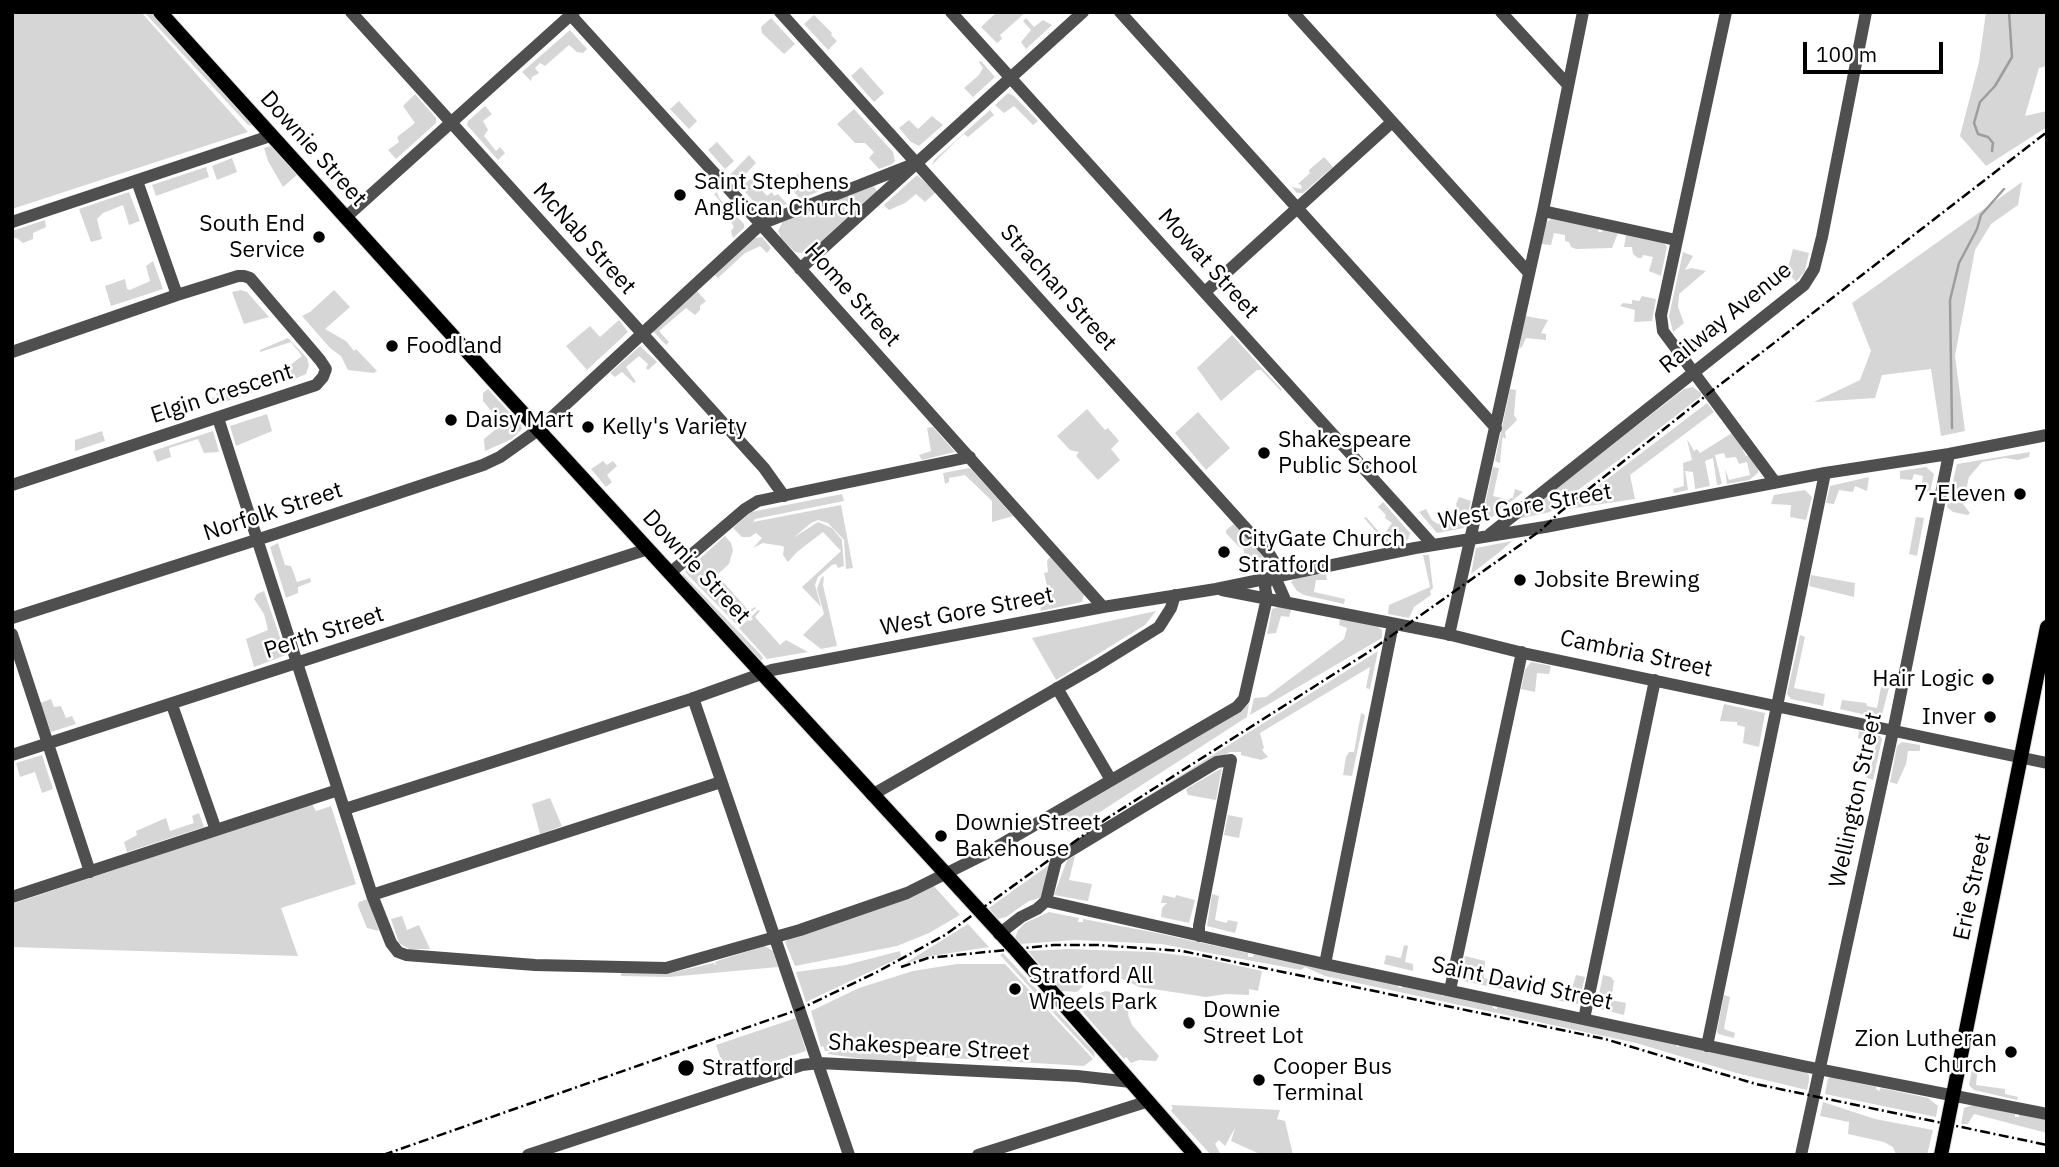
<!DOCTYPE html>
<style>
body{margin:0}
#map{position:relative;width:2059px;height:1167px;overflow:hidden;background:#fff;font-family:"IBM Plex Sans",sans-serif}
canvas{display:block}
.frame{position:absolute;inset:0;border:14px solid #000;pointer-events:none}
.scale{position:absolute;left:1803px;top:42px;width:140px;height:32px;box-sizing:border-box;border:4px solid #000;border-top:0;padding-left:9px;font-size:21px;line-height:24px;white-space:nowrap;color:#000;-webkit-text-stroke:5px #fff;paint-order:stroke}
</style>
<div id="map">
<canvas width="2059" height="1167"></canvas>
<div class="frame"></div>
<div class="scale">100 m</div>
</div>
<script>
const ctx = document.querySelector('canvas').getContext('2d');
ctx.lineJoin = 'round';
function fill(path, color) { ctx.fillStyle = color; ctx.fill(path, 'evenodd'); }
const toPath = rows => new Path2D(rows.map(r => 'M' + r).join(''));
function strokePath(path, color, width, dash) { ctx.strokeStyle = color; ctx.lineWidth = width; ctx.lineCap = dash ? 'butt' : 'round'; ctx.setLineDash(dash || []); ctx.stroke(path); }
function write(font, color, halo, rows, align = 'center') {
  ctx.font = font + ' "IBM Plex Sans",sans-serif'; ctx.lineWidth = 5; ctx.setLineDash([]); ctx.textBaseline = 'middle'; ctx.strokeStyle = halo; ctx.fillStyle = color; for (const [text, x, y, turn = 0] of rows) {
    ctx.save(); ctx.translate(x, y); ctx.rotate((+turn || 0) * Math.PI / 180); ctx.textAlign = isNaN(turn) ? turn : align; if (halo) ctx.strokeText(text, 0, 0); ctx.fillText(text, 0, 0); ctx.restore();
  }
}
fill(toPath([
 [12,12,141,12,248,132,12,209],
 [144,12,155,12,256,126,248,125],
 [997,12,1026,12,1000,35,1002,39,997,43,981,27],
 [1986,12,2047,12,2047,66,2039,68,2025,116,2047,111,2047,127,1986,166,1960,136,1979,62],
 [814,15,832,33,831,35,837,41,828,50,804,24],
 [771,18,795,44,784,54,762,33,761,27],
 [1026,18,1034,27,1043,20,1052,25,1026,49,1021,42,1031,30,1023,21],
 [570,30,587,49,583,53,577,52,569,45,545,66,540,63,535,68,539,73,532,77,531,81,522,72],
 [981,61,995,77,973,97,964,88,979,75,983,68,979,62],
 [861,67,884,93,874,102,851,76],
 [1008,93,1014,96,1038,121,1033,125,1014,106,1004,113,995,105],
 [415,94,436,118,436,123,396,159,388,150,399,142,397,137,415,123,403,106],
 [679,101,697,121,689,129,670,109],
 [485,106,492,114,483,121,488,130,484,136,496,151,500,147,505,153,498,160,467,125,468,121],
 [854,109,893,152,895,161,892,164,879,169,869,158,874,152,865,143,855,143,837,124],
 [990,110,994,115,968,137,964,134,957,140,932,165,934,160],
 [932,116,943,125,919,146,911,142,899,128,909,120,918,129],
 [717,142,734,161,725,169,708,150],
 [271,146,297,175,283,187,268,161,264,148],
 [749,155,756,163,737,183,730,175],
 [1324,157,1333,167,1303,193,1297,193,1292,187,1302,189,1301,185,1298,184,1310,173,1309,170],
 [232,158,237,172,217,180,212,166],
 [206,167,209,177,156,196,152,185],
 [798,174,808,183,814,179,825,189,800,199,791,188,795,182,792,178],
 [755,175,763,185,760,188,767,196,772,192,774,196,778,194,787,204,765,212,759,208,741,187],
 [917,175,936,192,925,202,916,194,905,203,889,210,884,205],
 [2022,182,2018,205,1991,224,1975,250,1955,356,1965,431,1941,436,1931,369,1882,375,1875,398,1814,402,1860,380,1871,351,1852,303],
 [874,186,877,192,807,254,795,252,781,238,778,231,783,221],
 [129,192,140,221,129,225,123,205,103,213,97,219,102,239,91,242,79,209],
 [717,192,719,198,744,224,744,228,733,238,731,231,734,227,725,212,727,209,714,194],
 [1551,219,1599,229,1598,232,1602,232,1603,229,1618,233,1612,248,1576,249,1571,247,1569,242,1565,241,1565,235,1554,233,1551,245,1541,244,1547,222],
 [45,220,46,227,33,233,33,239,23,243,17,238,12,238,12,231],
 [1626,235,1664,243,1667,247,1661,276,1649,271,1653,257,1643,255,1642,258,1638,258,1633,254,1632,247,1624,247],
 [762,237,771,248,767,253,760,246,758,247,745,253,718,278,715,275,754,238],
 [1793,249,1809,253,1805,271,1796,282,1787,271],
 [1683,252,1693,256,1685,270,1691,268,1706,271,1679,294,1678,307,1684,323,1673,332,1669,316],
 [153,261,163,289,111,306,105,286,125,279,127,289,130,290,150,281,146,266],
 [241,290,247,292,269,317,244,324,232,292],
 [334,290,350,307,325,329,346,341,354,351,356,349,377,371,374,373,348,370,341,356,330,348,302,316,310,312],
 [696,290,706,301,700,306,700,310,695,315,686,308,659,331,669,342,666,345,653,331],
 [1642,296,1656,299,1652,321,1634,322,1635,310,1620,306,1623,303,1632,304,1632,300,1639,301],
 [1525,316,1548,320,1541,333,1546,334,1546,340,1526,338,1522,347,1519,349],
 [619,320,628,332,587,370,566,346,590,326,600,337],
 [1232,335,1282,390,1281,391,1261,370,1257,370,1221,401,1197,368],
 [288,338,307,358,309,365,306,374,292,380,289,366,302,356,291,342,260,352,260,350],
 [640,346,657,362,648,370,646,368,648,364,639,356,626,367,636,382,634,383,622,372,615,377,610,373],
 [248,383,252,393,212,406,211,399,217,396,216,393,225,390,226,395,232,392,231,388],
 [1693,387,1701,393,1701,396,1620,459,1574,493,1569,494,1570,496,1550,512,1517,519,1684,389],
 [488,389,521,425,522,429,512,439,485,451,484,439,502,424,483,401,483,393],
 [1510,389,1516,390,1514,415,1517,420,1505,432,1506,439,1503,437,1502,441,1500,463,1495,461],
 [1707,403,1714,412,1630,475,1635,499,1568,509],
 [1087,409,1105,430,1108,428,1119,441,1111,449,1120,460,1098,480,1076,456,1079,452,1070,450,1057,436],
 [1198,412,1230,448,1206,470,1175,433],
 [267,414,272,431,236,446,230,426],
 [933,427,955,452,922,460,919,455,931,451,927,428],
 [102,431,105,441,75,451,75,440],
 [213,431,219,452,204,453,198,439,169,448,171,457,157,462,153,451],
 [1732,433,1744,448,1743,450,1746,456,1749,455,1758,469,1758,473,1749,480,1727,484,1725,469,1729,480,1750,475,1747,462,1739,464,1736,457,1726,458,1724,453,1715,455,1722,484,1717,485,1713,458,1705,461,1710,486,1695,489,1693,472,1685,471,1688,490,1674,493,1673,489,1684,486,1683,463,1692,460,1687,439,1694,451,1697,449,1700,453],
 [2030,452,2029,457,2018,460,2005,458,1982,462,1969,477,1963,504,1970,513,1968,515,1953,512,1947,507,1957,464],
 [603,461,607,465,613,461,617,466,607,475,612,482,606,487,591,469],
 [1493,467,1499,468,1493,496,1509,500,1510,498,1513,498,1515,489,1523,492,1491,518,1486,518,1484,515,1485,505],
 [1926,467,1934,474,1930,493,1921,491,1923,476,1914,474,1912,480,1900,479,1900,471],
 [969,468,972,470,1013,516,992,522,992,501,965,475,949,478,949,482,945,484,943,473],
 [1869,477,1867,491,1855,486,1853,492,1839,490,1834,504,1826,503,1830,486],
 [1805,490,1812,497,1806,520,1790,517,1791,505,1771,504,1774,495],
 [842,494,844,501,755,519,753,522,841,505,853,568,846,569,844,540,828,523,818,520,811,523,793,538,818,522,832,528,842,540,844,566,838,568,836,564,832,565,818,577,815,585,821,607,802,587,841,551,823,532,797,552,788,562,783,555,784,547,782,546,763,543,753,548,762,538,756,533,750,537,742,537,733,528,751,512],
 [1459,497,1471,501,1464,528,1437,533,1419,512,1426,509,1432,520,1438,524,1450,515,1452,510,1455,511,1457,509,1456,504],
 [1383,502,1410,533,1408,540,1383,544,1383,540,1364,518,1366,517,1379,532,1385,533,1392,523,1385,518,1386,515,1378,507],
 [1916,517,1924,518,1917,556,1909,554],
 [1234,524,1263,557,1263,567,1253,569,1245,556,1243,548,1239,547,1226,533,1226,530],
 [725,536,731,543,733,550,729,564,717,575,749,611,755,607,756,608,749,614,746,613,744,616,746,618,737,625,685,572],
 [1512,541,1501,551,1471,574,1476,548],
 [278,543,285,565,291,566,297,582,310,578,311,582,298,587,298,593,286,598,270,547],
 [1423,555,1429,555,1433,588,1430,591,1431,595,1414,607,1409,618,1388,614,1389,605,1430,587],
 [1050,557,1084,594,1082,602,1041,611,1038,596,1049,594,1044,573,1048,572,1047,561],
 [1326,573,1327,580,1316,580,1314,592,1345,599,1344,604,1304,595,1297,591,1291,582,1295,579],
 [683,574,760,654,763,658,761,661,683,578],
 [1811,575,1855,583,1854,597,1809,586],
 [824,576,823,585,837,646,821,649,803,635,824,614,817,589,821,578],
 [264,591,286,655,254,667,246,639,268,630,264,614,254,599,257,594],
 [1278,607,1292,607,1289,617,1281,616,1276,633,1267,634,1272,609],
 [758,610,760,611,755,617,780,645,786,640,808,652,767,659,739,628,748,620,750,621,753,619,751,617],
 [1156,611,1145,625,1056,680,1032,638],
 [1340,618,1376,625,1382,630,1382,638,1250,715,1254,698,1266,697,1344,639,1347,628,1339,625],
 [1800,635,1805,637,1794,688,1825,694,1823,706,1791,699,1787,694],
 [1378,651,1370,689,1366,688,1370,667,1260,733,1264,748,1262,750,1268,757,1261,760,1241,755,1241,752,1230,752,1116,816],
 [1531,662,1551,666,1549,674,1537,673,1535,692,1521,689,1525,670],
 [1881,687,1889,688,1882,714,1874,717,1840,709,1842,700,1866,703,1867,706,1877,708],
 [51,699,54,707,61,706,66,718,72,716,76,724,51,732,40,703],
 [1249,704,1247,717,1069,832,1055,820,1223,722],
 [1724,704,1765,713,1759,747,1743,743,1745,727,1737,725,1737,722,1720,721],
 [1361,713,1365,715,1352,776,1343,775,1346,757,1349,752,1354,752],
 [1859,731,1880,736,1882,739,1873,780,1865,777,1865,773,1866,768,1871,768,1876,743,1858,738],
 [1902,742,1920,745,1920,751,1908,751,1906,764,1897,784,1890,782,1897,746],
 [42,755,53,789,42,793,35,772,20,777,16,763],
 [1222,768,1216,800,1188,795,1186,789],
 [550,798,562,826,540,834,532,804],
 [312,804,316,811,331,806,356,884,281,908,298,956,12,947,12,904],
 [199,813,204,827,127,852,124,842,137,835,136,831,166,818,170,831,194,823,192,816],
 [1228,815,1243,818,1239,838,1224,835],
 [1075,856,1069,880,1092,884,1088,901,1054,895,1066,863,1068,859],
 [1053,862,1043,897,1029,901,1006,917,998,919,989,908],
 [932,884,960,915,929,933,897,946,795,966,785,942,790,938],
 [1212,894,1219,896,1215,920,1227,923,1228,920,1238,922,1235,933,1207,926],
 [1163,895,1175,898,1176,895,1195,900,1189,923,1161,917,1162,908,1167,903,1161,903],
 [368,899,379,931,367,928,358,906,359,902],
 [1049,912,1079,918,1078,922,1083,922,1083,919,1152,932,1248,953,1248,957,1253,957,1254,954,1398,985,1398,987,1402,988,1402,986,1441,993,1443,997,1444,994,1492,1004,1493,1008,1497,1009,1497,1006,1676,1043,1676,1046,1679,1047,1680,1044,1805,1071,1809,1075,1809,1081,1807,1090,1736,1073,1636,1043,1325,976,1305,967,1301,970,1161,944,1075,940,1020,944,1015,938,1018,930,1025,923],
 [402,916,407,930,419,925,430,949,409,949,399,943,391,919],
 [968,924,989,947,925,957,904,964],
 [1404,945,1408,946,1405,962,1413,964,1413,971,1384,964,1386,955,1401,958],
 [765,946,773,951,778,967,669,977,621,976,621,973,671,973,713,963,716,965,715,962,720,960],
 [1068,949,1154,952,1202,958,1262,971,1258,991,1249,989,1249,995,1226,994,1206,997,1139,987,1128,981,1109,976,1101,976,1084,985,1077,992,1062,991,1028,951],
 [900,951,901,957,806,1002,796,972,846,965],
 [1003,953,1094,1052,1095,1058,1000,955],
 [1465,956,1485,961,1484,978,1506,984,1518,984,1516,992,1463,981,1460,977],
 [957,964,1005,964,1093,1059,1084,1066,917,1056,916,1062,878,1061,827,1054,831,1051,825,1051,823,1046,821,1047,811,1011,859,988,913,971],
 [1576,975,1585,977,1578,1004,1554,1000,1558,981,1559,990,1571,992],
 [1603,975,1611,977,1614,981,1611,1000,1626,1003,1624,1015,1596,1008],
 [1106,991,1121,994,1129,1007,1128,1015,1132,1025,1159,1056,1156,1061,1139,1060,1131,1063,1126,1057,1124,1059,1081,1010,1099,993],
 [1724,995,1730,997,1724,1029,1735,1033,1734,1038,1718,1034,1717,1031],
 [796,1018,806,1051,727,1077,716,1045],
 [1972,1070,1976,1072,1977,1075,1976,1085,2005,1089,2005,1094,2018,1097,2017,1100,1974,1090,1969,1085],
 [1832,1077,1876,1087,1876,1089,1879,1091,1881,1088,1928,1098,1938,1106,1936,1117,1825,1094,1828,1078],
 [1823,1102,1875,1119,1933,1130,1927,1155,1896,1155,1893,1147,1884,1142,1848,1134,1849,1122,1820,1116],
 [1171,1105,1280,1110,1277,1119,1285,1121,1293,1155,1262,1155,1231,1141,1235,1128,1225,1146,1219,1140,1215,1144,1221,1155,1211,1155,1171,1111,1173,1108],
 [1973,1105,2015,1114,2015,1117,2019,1117,2019,1114,2047,1120,2047,1133,1974,1114,1968,1124,1961,1124,1964,1108]
]), '#d6d6d6');
strokePath(toPath([
 [1992,151,1993,143,1988,137,1978,134,1974,123,1980,102,1995,86,2012,57,2009,12],
 [1952,428,1950,300,1959,263,1977,229,1981,215,2004,189]
]), '#9d9d9d', 2.5);
const major = toPath([
 [160,12,500,388,1014,948,1195,1155],
 [1941,1155,2047,627]
]);
strokePath(major, '#dbdbdb', 16);
strokePath(toPath([
 [351,12,764,468,784,496],
 [568,12,756,219,1103,607],
 [780,12,1270,555,1276,565,1274,575,1286,602],
 [951,12,1433,545],
 [1120,12,1496,428],
 [1293,12,1529,273],
 [1501,12,1568,85],
 [1726,12,1661,315,1663,331,1775,482],
 [137,181,177,295],
 [1543,211,1676,240],
 [345,218,574,12],
 [12,222,270,136],
 [800,269,1083,12],
 [1205,292,1392,122],
 [12,352,177,295,238,276,244,276,250,278,320,360,326,369,323,377,316,385,12,485],
 [218,418,372,895,391,943,398,952,406,955,535,965,666,968,800,930,907,893,983,855,1237,707,1244,699,1267,598,1265,587,1267,581,1274,575],
 [1490,534,1804,285,1814,269,1822,237,1866,12],
 [670,573,745,509,758,501,970,457],
 [1222,590,1447,634,1523,653,2047,763],
 [12,618,278,533,483,465,500,457,538,430,761,224,916,163],
 [12,634,90,872],
 [1449,635,1543,211,1583,12],
 [1057,688,1111,780],
 [693,698,849,1155],
 [172,705,216,830],
 [12,755,648,549],
 [872,795,1096,666,1159,627,1171,608,1175,595],
 [345,809,691,699,772,670,1103,607,1216,589,1415,548,1545,527,1825,473,1949,454,2047,435],
 [372,895,721,782],
 [12,897,338,790],
 [1046,901,1056,861,1063,855,1217,762,1231,760,1199,926,1199,936],
 [999,934,1021,917,1037,909,1046,901,1325,964,1803,1066,2047,1114],
 [1325,964,1393,624],
 [1450,990,1522,652],
 [1584,1019,1655,680],
 [1707,1046,1825,473],
 [528,1155,802,1065,819,1063,1077,1076,1131,1082],
 [978,1155,1149,1101],
 [1801,1155,1895,722,1949,454]
]), '#4f4f4f', 12);
strokePath(major, '#000', 14);
strokePath(toPath([
 [901,967,928,958,1054,945,1098,945,1182,951,1605,1039,1756,1084,2047,1145],
 [383,1155,800,1009,877,972,945,935,1106,819,1367,653,1540,531,1560,512,1708,394,2047,132]
]), '#000', 2.5, [10, 3.5, 2, 3.5]);
for (const [x, y, r, color] of [
 [680,195,7,"#000"],
 [319,237,7,"#000"],
 [392,346,7,"#000"],
 [451,420,7,"#000"],
 [588,427,7,"#000"],
 [1264,453,7,"#000"],
 [2020,494,7,"#000"],
 [1224,552,7,"#000"],
 [1520,580,7,"#000"],
 [1988,679,7,"#000"],
 [1990,717,7,"#000"],
 [941,836,7,"#000"],
 [1015,989,7,"#000"],
 [1189,1023,7,"#000"],
 [2011,1052,7,"#000"],
 [686,1068,9,"#000"],
 [1259,1080,7,"#000"]
]) { const dot = new Path2D(); dot.arc(x, y, r, 0, 2 * Math.PI); ctx.fillStyle = color; ctx.fill(dot); strokePath(dot, '#fff', 2.5); }
write('23px', '#000', '#fff', [
 ["Downie Street",313,149,48],
 ["McNab Street",584,239,48],
 ["Mowat Street",1208,264,48],
 ["Strachan Street",1058,288,48],
 ["Home Street",852,295,48],
 ["Railway Avenue",1726,318,-39],
 ["Elgin Crescent",222,394,-18],
 ["West Gore Street",1525,507,-10],
 ["Norfolk Street",273,512,-18],
 ["Downie Street",696,567,47],
 ["West Gore Street",967,612,-11],
 ["Perth Street",324,633,-18],
 ["Cambria Street",1636,654,12],
 ["Wellington Street",1856,800,-78],
 ["Erie Street",1973,887,-78],
 ["Saint David Street",1522,984,12],
 ["Shakespeare Street",929,1048,3]
]);
write('23px', '#000', '#fff', [
 ["Saint Stephens",694,182],
 ["Anglican Church",694,208],
 ["South End",305,224,"right"],
 ["Service",305,250,"right"],
 ["Foodland",406,346],
 ["Daisy Mart",465,420],
 ["Kelly's Variety",602,427],
 ["Shakespeare",1278,440],
 ["Public School",1278,466],
 ["7-Eleven",2006,494,"right"],
 ["CityGate Church",1238,539],
 ["Stratford",1238,565],
 ["Jobsite Brewing",1534,580],
 ["Hair Logic",1974,679,"right"],
 ["Inver",1976,717,"right"],
 ["Downie Street",955,823],
 ["Bakehouse",955,849],
 ["Stratford All",1029,976],
 ["Wheels Park",1029,1002],
 ["Downie",1203,1010],
 ["Street Lot",1203,1036],
 ["Zion Lutheran",1997,1039,"right"],
 ["Church",1997,1065,"right"],
 ["Cooper Bus",1273,1067],
 ["Terminal",1273,1093],
 ["Stratford",702,1068]
], 'left');
</script>
